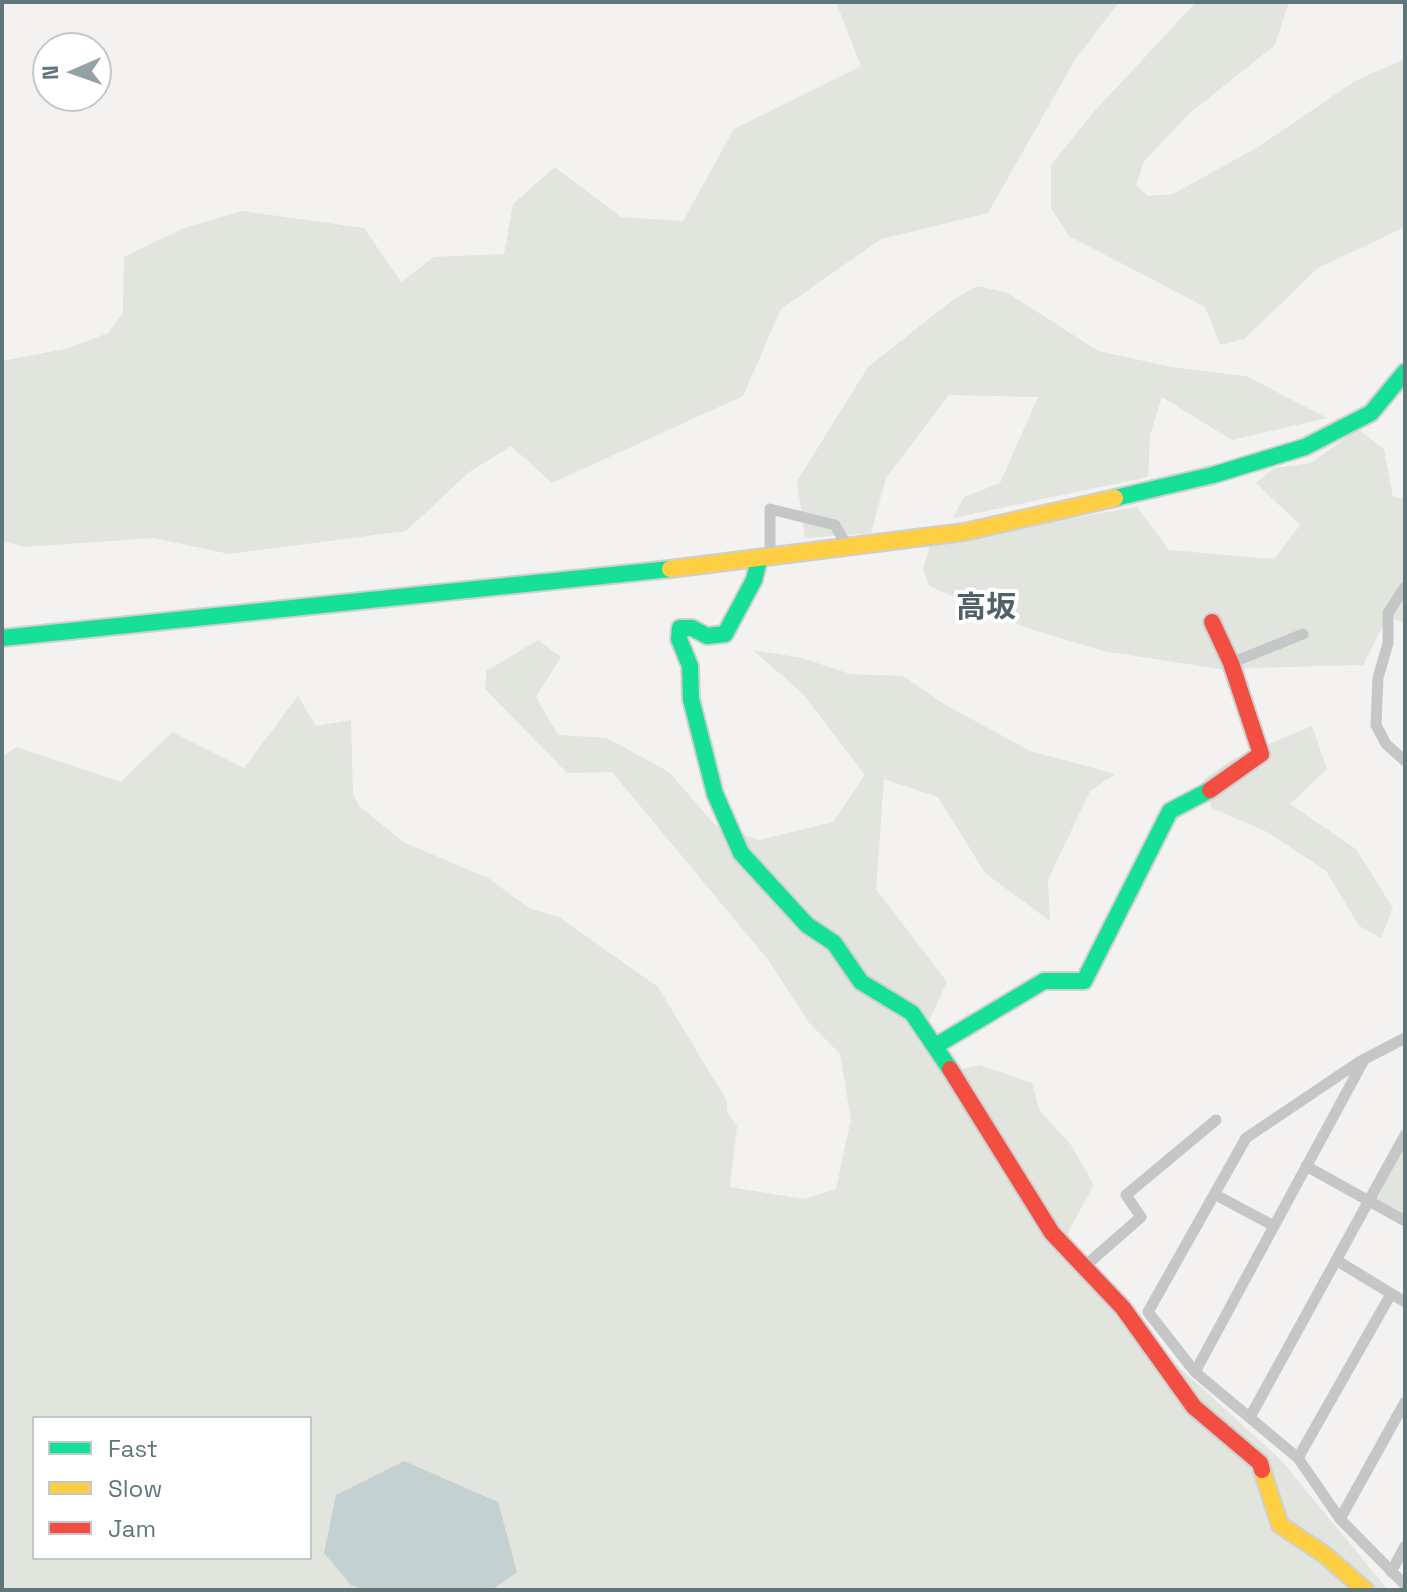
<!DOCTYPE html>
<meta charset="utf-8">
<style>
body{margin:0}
#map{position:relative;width:1407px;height:1592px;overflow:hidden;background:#f3f2f1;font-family:"Space Grotesk",sans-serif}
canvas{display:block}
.frame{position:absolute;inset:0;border:4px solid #5f777b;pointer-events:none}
.legend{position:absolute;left:32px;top:1416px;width:280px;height:144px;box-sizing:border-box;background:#fff;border:2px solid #bfc9ca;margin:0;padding:10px 14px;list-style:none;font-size:24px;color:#5f777b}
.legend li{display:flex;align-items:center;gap:16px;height:40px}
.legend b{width:40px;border:2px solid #bfc9ca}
.north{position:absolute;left:32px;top:32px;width:80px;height:80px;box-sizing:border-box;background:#fff;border:2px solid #bfc9ca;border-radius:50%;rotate:268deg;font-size:22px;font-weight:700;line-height:32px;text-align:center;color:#5f777b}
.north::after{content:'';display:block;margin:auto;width:28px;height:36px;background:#93a2a4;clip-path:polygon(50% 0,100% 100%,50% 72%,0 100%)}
</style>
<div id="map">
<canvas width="1407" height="1592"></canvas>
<div class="frame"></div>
<ul class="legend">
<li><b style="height:10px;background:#16e098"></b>Fast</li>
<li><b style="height:10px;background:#ffcf43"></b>Slow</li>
<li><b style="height:10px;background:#f24e42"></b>Jam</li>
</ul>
<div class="north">N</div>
</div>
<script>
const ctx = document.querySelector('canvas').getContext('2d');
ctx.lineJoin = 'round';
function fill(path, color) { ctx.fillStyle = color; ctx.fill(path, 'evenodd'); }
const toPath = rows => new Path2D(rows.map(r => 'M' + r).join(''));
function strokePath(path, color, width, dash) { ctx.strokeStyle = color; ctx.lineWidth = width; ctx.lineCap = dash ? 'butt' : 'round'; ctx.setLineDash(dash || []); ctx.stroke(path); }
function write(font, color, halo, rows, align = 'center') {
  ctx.font = font + ' "Space Grotesk","Noto Sans JP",sans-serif'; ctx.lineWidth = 8; ctx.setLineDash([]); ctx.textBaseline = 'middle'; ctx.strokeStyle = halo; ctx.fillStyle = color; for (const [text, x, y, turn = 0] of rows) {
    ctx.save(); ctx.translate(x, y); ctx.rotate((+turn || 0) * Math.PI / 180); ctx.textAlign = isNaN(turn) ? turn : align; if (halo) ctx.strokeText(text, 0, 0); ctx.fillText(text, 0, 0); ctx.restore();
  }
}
fill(toPath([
 [836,2,1119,2,1075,60,988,213,881,239,781,309,743,396,552,483,511,446,468,473,406,531,229,554,153,538,25,547,2,541,2,361,69,348,108,333,123,313,124,257,184,228,242,211,364,228,401,282,434,257,504,254,513,204,555,167,621,217,683,221,734,129,861,66],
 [1196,2,1289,2,1275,45,1190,113,1144,161,1136,185,1148,196,1173,194,1258,147,1355,81,1405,59,1405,227,1318,268,1244,339,1220,345,1205,307,1069,236,1051,208,1051,165,1092,114],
 [978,286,1008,293,1098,351,1171,367,1246,376,1327,418,1232,440,1162,397,1150,435,1148,477,953,518,964,497,1000,483,1038,397,949,395,886,478,871,533,805,538,797,481,868,367,954,299],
 [1358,429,1384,449,1393,497,1405,499,1405,624,1388,616,1363,665,1219,669,1103,651,1024,627,929,586,923,569,931,542,1137,507,1169,550,1274,559,1300,525,1256,483,1274,468,1311,463],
 [538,640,561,657,536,697,558,735,607,738,669,772,716,826,759,840,833,822,865,775,803,694,753,650,802,658,850,674,903,676,946,705,1030,751,1116,774,1090,791,1048,880,1050,921,985,873,938,797,884,779,876,889,947,982,919,1042,943,1073,980,1065,1032,1083,1039,1110,1071,1145,1094,1185,1070,1228,1064,1250,1112,1306,1281,1460,1388,1590,2,1590,2,757,16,747,121,782,172,732,244,768,298,696,316,726,351,720,353,794,360,807,405,843,488,878,529,908,559,917,658,987,727,1101,727,1112,737,1126,730,1187,804,1199,836,1189,851,1119,840,1054,809,1023,769,961,612,772,567,773,485,689,486,671],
 [34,1418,310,1418,310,1558,34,1558],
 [1312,726,1327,769,1290,804,1356,849,1393,908,1381,938,1359,926,1326,871,1267,832,1212,808,1204,779,1233,759],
 [1405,1135,1405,1221,1368,1200]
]), '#e2e4de');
fill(toPath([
 [404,1461,498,1502,517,1572,492,1590,364,1590,351,1585,324,1553,336,1495]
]), '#c4d1d1');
const fast = toPath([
 [1115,498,1213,475,1305,447,1371,413,1405,372],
 [759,560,754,580,725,634,707,636,692,628,680,628,679,639,690,666,691,699,715,794,741,853,807,925,834,943,861,982,912,1013,950,1069],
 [2,638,670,569],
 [937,1045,1044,981,1084,981,1170,811,1210,790]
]);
const slow = toPath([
 [670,569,964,532,1115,498],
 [1262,1470,1280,1525,1325,1555,1365,1590]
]);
const jam = toPath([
 [1210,790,1261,754,1231,663,1212,622],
 [950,1069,1052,1233,1123,1308,1194,1407,1260,1463,1262,1470]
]);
strokePath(fast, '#cecfcf', 20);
strokePath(slow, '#cecfcf', 20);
strokePath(jam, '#cecfcf', 20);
strokePath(toPath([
 [770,559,770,509,835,525,848,548],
 [1405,587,1388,613,1388,643,1378,678,1376,725,1386,744,1405,761],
 [1231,663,1303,634],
 [1405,1038,1359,1062,1246,1138,1148,1312,1195,1372,1298,1458,1340,1519,1405,1585],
 [1306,1166,1405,1221],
 [1216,1195,1274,1226],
 [1336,1260,1405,1302],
 [1085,1266,1141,1217,1126,1195,1216,1120],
 [1195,1372,1364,1060],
 [1250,1417,1405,1135],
 [1298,1458,1391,1294],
 [1340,1519,1405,1402],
 [1391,1572,1405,1546]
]), '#c5c7c7', 11);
strokePath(fast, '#16e098', 16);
strokePath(slow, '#ffcf43', 16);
strokePath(jam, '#f24e42', 16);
write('bold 30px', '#516266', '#fff', [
 ["高坂",986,609]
]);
</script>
